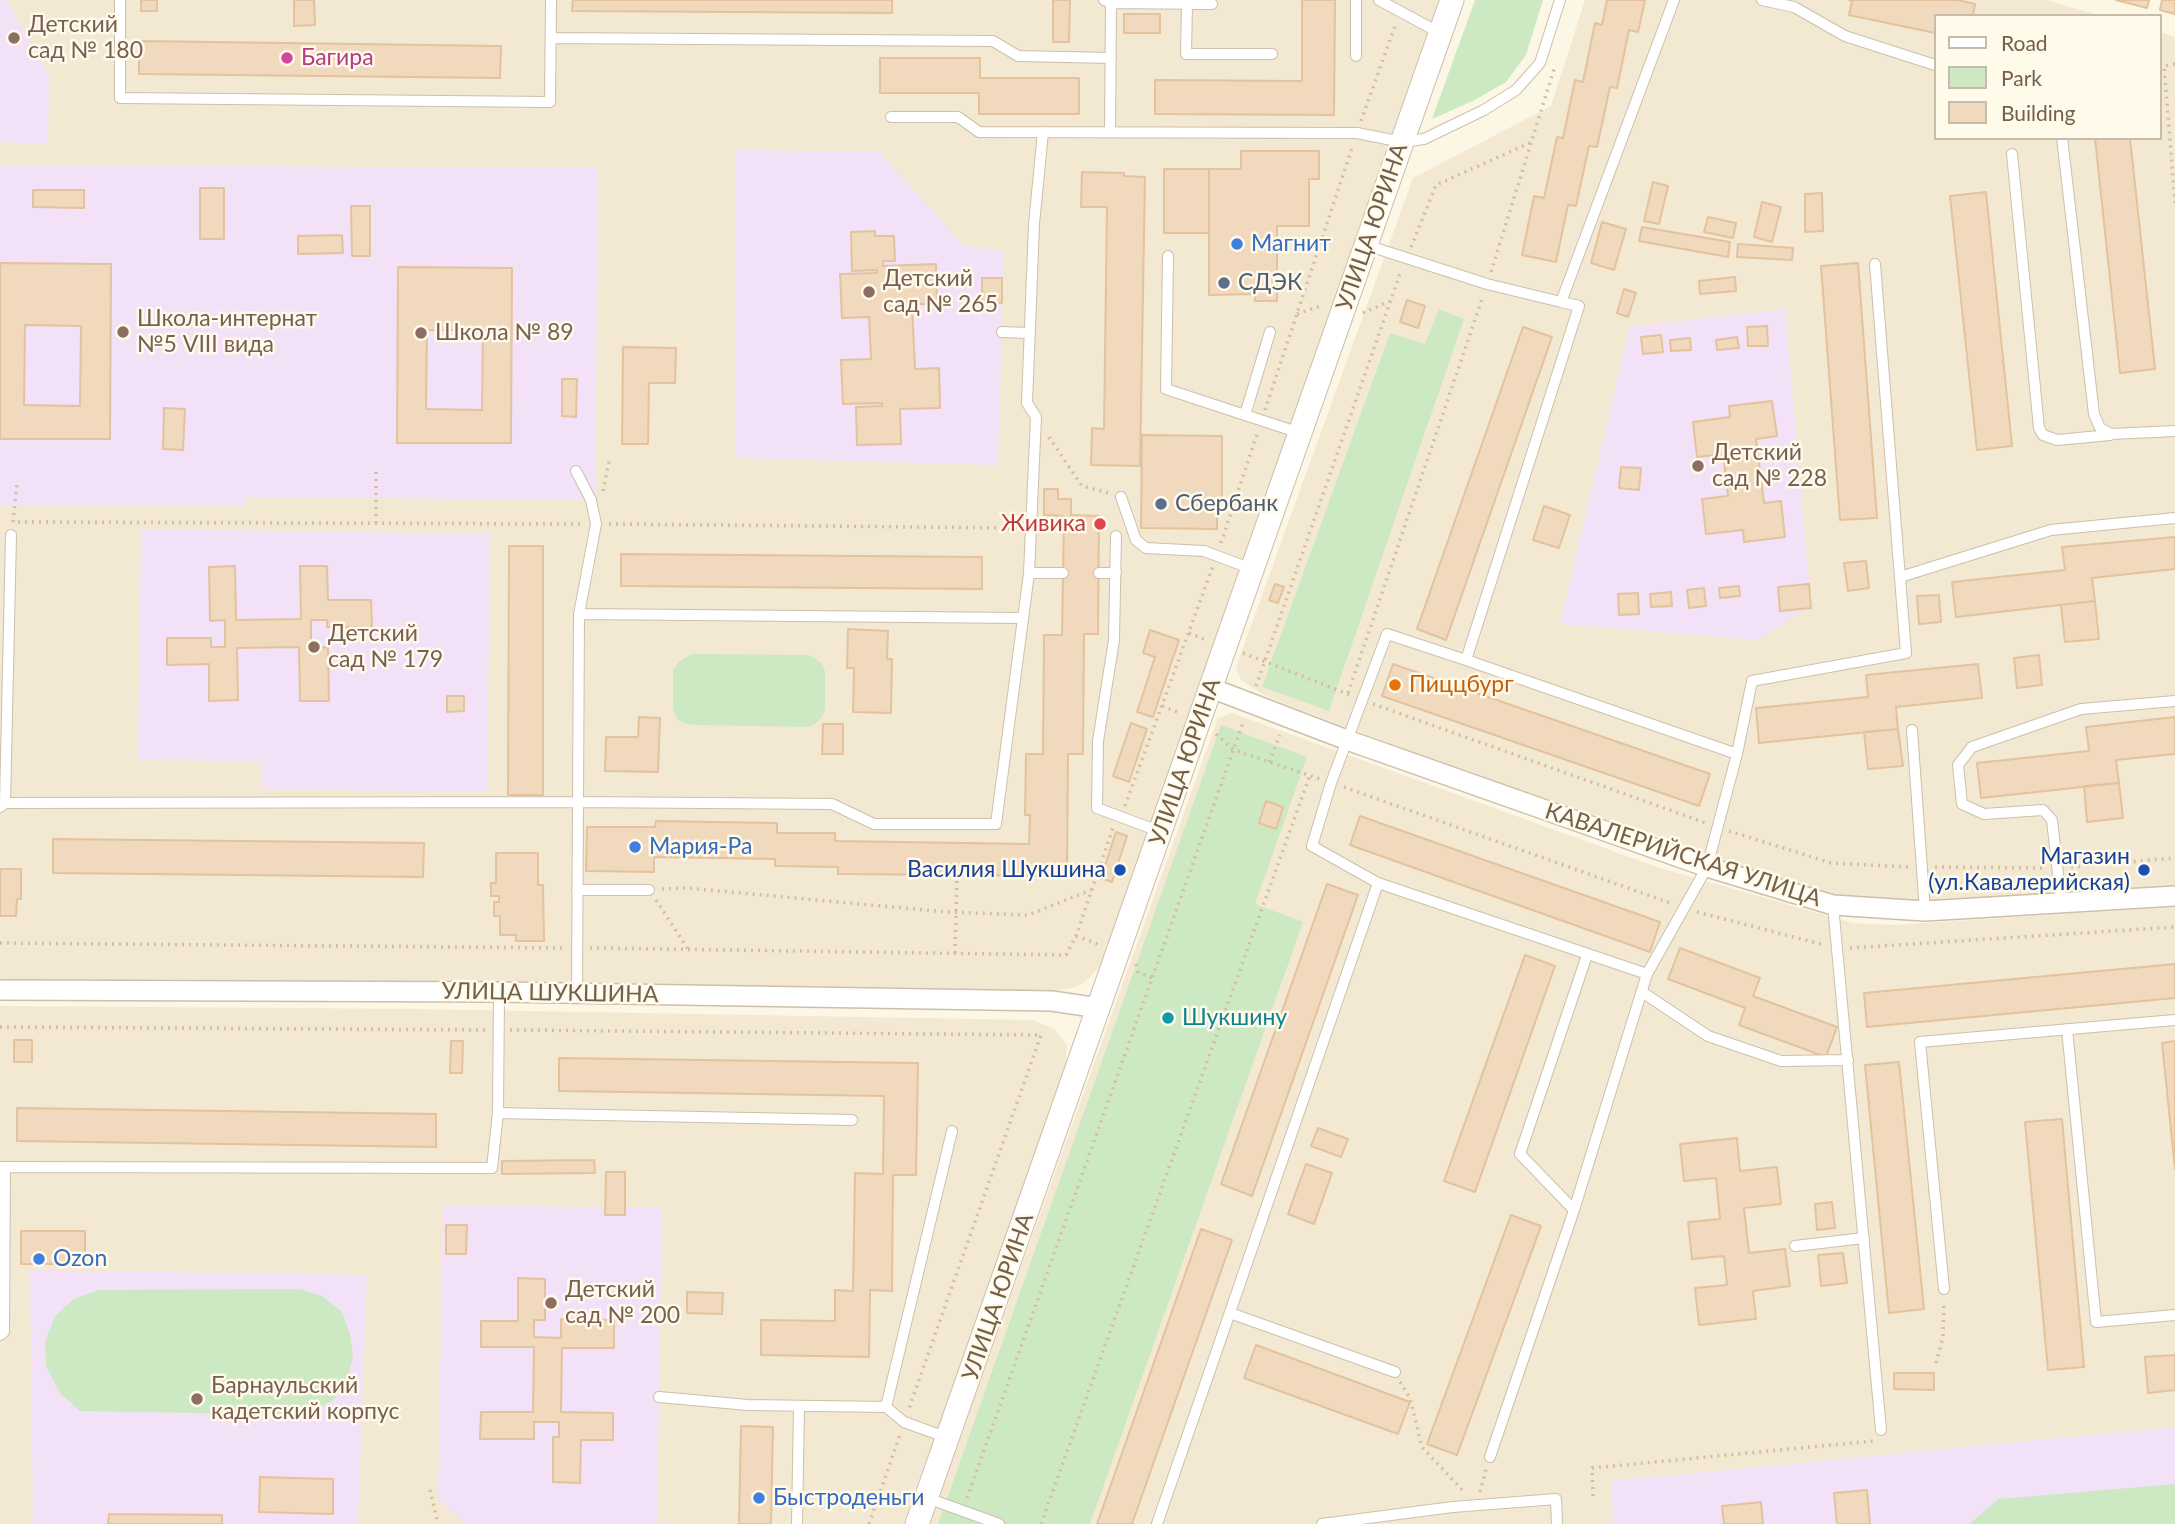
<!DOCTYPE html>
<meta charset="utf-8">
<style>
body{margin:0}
#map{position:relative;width:2175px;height:1524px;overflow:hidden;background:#fcf6e4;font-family:Lato,sans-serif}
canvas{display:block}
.legend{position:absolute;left:1934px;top:14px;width:228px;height:126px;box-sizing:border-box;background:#fffaea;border:2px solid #c7bcaa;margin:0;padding:9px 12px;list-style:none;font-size:21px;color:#745f4a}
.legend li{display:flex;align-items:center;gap:14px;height:35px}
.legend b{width:35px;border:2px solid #c7bcaa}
</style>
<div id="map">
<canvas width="2175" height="1524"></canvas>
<ul class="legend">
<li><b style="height:9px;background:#fff"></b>Road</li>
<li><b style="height:19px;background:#cce9c3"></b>Park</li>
<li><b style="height:19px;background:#f0d9bc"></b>Building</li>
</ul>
</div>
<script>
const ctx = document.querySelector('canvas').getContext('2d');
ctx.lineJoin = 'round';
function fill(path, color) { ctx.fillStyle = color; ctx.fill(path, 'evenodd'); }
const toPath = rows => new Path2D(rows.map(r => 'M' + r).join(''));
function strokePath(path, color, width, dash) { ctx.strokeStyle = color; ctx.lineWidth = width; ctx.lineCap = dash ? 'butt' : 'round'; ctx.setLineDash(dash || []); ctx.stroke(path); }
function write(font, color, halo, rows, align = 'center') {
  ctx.font = font + ' Lato,sans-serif'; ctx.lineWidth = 5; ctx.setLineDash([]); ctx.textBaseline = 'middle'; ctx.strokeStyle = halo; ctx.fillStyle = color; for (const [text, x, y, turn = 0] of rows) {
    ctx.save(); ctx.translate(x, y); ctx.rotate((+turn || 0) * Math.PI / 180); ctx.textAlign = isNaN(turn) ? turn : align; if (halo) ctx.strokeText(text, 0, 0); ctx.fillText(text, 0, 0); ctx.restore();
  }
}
fill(toPath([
 [0,0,1439,0,1103,963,1090,977,1077,987,1042,993,0,982],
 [1585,0,2046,0,2102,16,1935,16,1935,138,2159,138,2159,32,2175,37,2175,886,1902,902,1833,897,1435,761,1265,696,1241,680,1236,667,1413,178,1551,106],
 [1232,713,1657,867,1853,923,1893,925,2175,907,2175,1524,929,1524,1218,718],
 [0,1006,416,1009,1033,1020,1054,1029,1067,1045,1065,1074,903,1524,0,1524]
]), '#f3e9d3');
fill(toPath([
 [0,0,7,0,49,75,48,144,0,142],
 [736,150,880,152,963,245,1004,251,998,465,735,458],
 [0,165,598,168,595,500,245,497,245,506,0,505],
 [1785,309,1811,606,1757,640,1560,624,1630,327],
 [141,529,490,534,487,792,262,789,262,761,138,760],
 [443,1205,662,1208,657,1524,466,1524,438,1499],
 [30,1270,367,1275,358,1524,33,1524],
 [2175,1427,2175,1524,1613,1524,1611,1481]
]), '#f3e1f8');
fill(toPath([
 [1475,0,1543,0,1526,55,1506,82,1473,101,1432,119],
 [1439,309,1464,319,1329,711,1262,687,1390,333,1425,344],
 [691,654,809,655,822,663,825,671,825,710,822,717,815,724,808,727,693,725,683,723,676,717,673,708,673,670,679,662],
 [1221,725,1307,757,1255,904,1303,922,1090,1524,938,1524],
 [300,1289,322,1296,342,1312,350,1334,353,1357,347,1381,333,1400,307,1415,80,1411,60,1393,46,1366,45,1342,55,1316,74,1299,99,1290],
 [2175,1484,2175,1524,1969,1524,1999,1499]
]), '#cce9c3');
const building = toPath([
 [141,0,157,0,157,11,141,11,141,0],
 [294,0,314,0,315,25,294,26,294,0],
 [573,0,892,0,892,13,572,11,573,0],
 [1053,0,1070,0,1069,42,1053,42,1053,0],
 [1302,0,1335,0,1334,115,1155,114,1155,80,1302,81,1302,0],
 [1607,0,1645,0,1638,32,1629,30,1617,88,1610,87,1597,147,1589,146,1576,206,1568,205,1556,262,1522,255,1534,196,1544,198,1557,137,1563,138,1575,80,1583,82,1595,23,1602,25,1607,0],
 [1849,0,1958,0,1975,4,1973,16,1935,16,1935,33,1849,15,1852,1,1849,0],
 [2116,0,2149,0,2147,8,2116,0],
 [2162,0,2175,0,2175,14,2160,10,2162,0],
 [1124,14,1160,14,1160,33,1124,33,1124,14],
 [139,41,501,46,500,78,139,74,139,41],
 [880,58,980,58,980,78,1079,78,1079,114,979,114,979,93,880,93,880,58],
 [2095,138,2130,138,2155,369,2120,373,2095,138],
 [1241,151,1319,151,1319,179,1309,179,1309,226,1277,226,1277,301,1255,301,1255,294,1209,295,1209,169,1241,169,1241,151],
 [1164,169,1209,169,1209,233,1164,233,1164,169],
 [1082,172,1124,173,1124,176,1145,177,1140,466,1091,465,1092,428,1104,429,1107,207,1081,207,1082,172],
 [1653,182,1668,186,1659,224,1644,221,1653,182],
 [200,188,224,188,224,239,200,239,200,188],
 [33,190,84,190,84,208,33,207,33,190],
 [1986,192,2012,446,1977,450,1950,196,1986,192],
 [1822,193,1823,231,1805,232,1805,194,1822,193],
 [1762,202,1781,207,1772,242,1754,237,1762,202],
 [351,206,370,206,370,256,352,256,351,206],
 [1708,217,1736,223,1733,238,1704,232,1708,217],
 [1602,222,1626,229,1614,270,1591,263,1602,222],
 [1642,227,1730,242,1728,257,1639,241,1642,227],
 [875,231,875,236,894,236,895,261,883,261,883,266,936,264,937,304,912,304,915,369,939,368,940,408,900,409,901,444,857,445,856,407,882,406,882,403,843,404,841,360,871,359,869,317,842,318,840,274,877,273,877,270,852,271,851,232,875,231],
 [342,235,343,253,298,254,298,236,342,235],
 [1738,244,1793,248,1792,260,1737,257,1738,244],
 [0,263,111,264,110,439,0,439,0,263],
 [25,325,81,326,80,406,24,405,25,325],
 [1858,263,1877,518,1840,520,1821,266,1858,263],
 [398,267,512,268,511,443,397,443,398,267],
 [427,330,483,330,482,410,426,409,427,330],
 [1735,277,1736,291,1700,294,1699,281,1735,277],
 [982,278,1002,278,1002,303,982,303,982,278],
 [1624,289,1636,293,1628,317,1617,313,1624,289],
 [1407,300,1425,306,1418,328,1400,322,1407,300],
 [1767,326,1768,346,1748,346,1747,327,1767,326],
 [1523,327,1552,337,1446,640,1417,629,1523,327],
 [1661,335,1663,352,1643,354,1641,337,1661,335],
 [1737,337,1739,348,1717,350,1716,340,1737,337],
 [1690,338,1691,350,1671,351,1670,340,1690,338],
 [623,347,676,348,675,383,649,383,648,444,622,444,623,347],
 [562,379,577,379,576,417,562,416,562,379],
 [1772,401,1777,436,1756,439,1764,503,1781,501,1785,537,1744,542,1743,530,1706,534,1702,499,1728,496,1723,454,1697,457,1693,422,1730,417,1729,406,1772,401],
 [164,408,185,409,183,450,163,449,164,408],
 [1142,435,1222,436,1222,498,1217,498,1217,529,1141,528,1142,435],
 [1621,467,1641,468,1639,490,1619,488,1621,467],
 [1044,489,1058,489,1058,499,1071,499,1071,515,1099,516,1098,634,1084,634,1083,754,1068,754,1067,876,838,874,838,867,775,866,775,859,654,857,654,872,586,871,587,827,655,827,656,821,777,823,777,833,835,833,835,841,1029,844,1030,815,1025,815,1026,754,1043,754,1044,635,1062,635,1064,516,1044,515,1044,489],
 [1544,506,1570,515,1559,548,1533,540,1544,506],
 [2175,537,2175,569,2092,578,2095,601,1956,617,1952,582,2065,570,2062,547,2175,537],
 [509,546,543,546,543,795,508,795,509,546],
 [621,554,982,557,982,589,621,586,621,554],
 [1866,561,1869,588,1848,591,1844,563,1866,561],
 [235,566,236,620,301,619,300,566,327,566,328,600,371,600,372,627,327,627,327,620,311,620,311,648,328,647,329,701,300,701,299,647,237,648,238,700,209,701,209,664,167,665,167,638,211,638,211,647,225,647,225,620,210,621,209,567,235,566],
 [1275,584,1284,587,1278,603,1269,600,1275,584],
 [1809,584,1811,608,1780,611,1778,587,1809,584],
 [1739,586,1740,596,1720,598,1719,588,1739,586],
 [1704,588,1706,606,1689,608,1687,590,1704,588],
 [1671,592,1672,606,1651,607,1650,594,1671,592],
 [1638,593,1639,614,1619,615,1618,594,1638,593],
 [1939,595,1941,622,1919,624,1917,596,1939,595],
 [2095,601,2099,639,2065,642,2061,605,2095,601],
 [848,629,888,631,887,659,892,659,891,713,853,712,854,668,847,668,848,629],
 [1150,630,1179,640,1153,717,1137,712,1155,657,1143,653,1150,630],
 [2039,655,2042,685,2017,688,2014,658,2039,655],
 [1393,664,1710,774,1699,806,1382,696,1393,664],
 [1978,664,1982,698,1896,707,1898,729,1759,743,1756,708,1868,697,1866,675,1978,664],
 [447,696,464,696,464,711,447,712,447,696],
 [639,717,660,718,658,772,605,771,606,737,638,737,639,717],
 [2175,717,2175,754,2116,760,2119,783,1981,798,1977,763,2089,751,2086,727,2175,717],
 [1131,723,1147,729,1129,782,1113,776,1131,723],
 [823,724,843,724,843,754,822,754,823,724],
 [1898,729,1903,766,1868,769,1864,732,1898,729],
 [2119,783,2123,818,2087,822,2084,786,2119,783],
 [1266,801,1283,807,1276,829,1259,823,1266,801],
 [1360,816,1660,922,1650,952,1350,845,1360,816],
 [1116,832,1127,836,1112,882,1101,878,1116,832],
 [53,839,424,843,423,877,53,873,53,839],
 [496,853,538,853,538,885,543,885,544,941,516,941,516,935,500,935,500,916,494,916,494,902,499,902,499,896,491,896,491,883,496,883,496,853],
 [0,869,21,869,21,899,17,899,16,916,0,916,0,869],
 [1327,884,1358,895,1252,1196,1221,1184,1327,884],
 [1680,948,1760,978,1753,996,1837,1027,1826,1057,1739,1025,1745,1008,1668,979,1680,948],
 [1525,955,1555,966,1475,1192,1444,1181,1525,955],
 [2175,964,2175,998,1867,1027,1864,993,2175,964],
 [14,1040,32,1040,32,1062,14,1062,14,1040],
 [451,1041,463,1041,462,1073,450,1073,451,1041],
 [2175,1041,2175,1169,2162,1043,2175,1041],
 [559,1058,918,1063,916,1175,893,1175,892,1291,870,1290,869,1357,761,1355,761,1320,835,1321,835,1290,853,1291,855,1173,883,1174,884,1096,559,1091,559,1058],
 [1899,1062,1924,1309,1889,1313,1865,1065,1899,1062],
 [17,1108,436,1114,436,1147,17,1141,17,1108],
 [2062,1119,2084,1367,2048,1370,2025,1122,2062,1119],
 [1318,1128,1348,1139,1341,1157,1311,1146,1318,1128],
 [1737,1138,1740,1171,1777,1167,1781,1204,1744,1208,1749,1253,1785,1249,1790,1286,1753,1291,1756,1319,1699,1325,1695,1288,1727,1285,1724,1256,1692,1259,1688,1222,1720,1219,1716,1178,1684,1181,1680,1144,1737,1138],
 [594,1160,595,1173,502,1174,502,1161,594,1160],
 [1306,1164,1332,1173,1314,1224,1288,1214,1306,1164],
 [606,1172,625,1172,625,1215,605,1215,606,1172],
 [1832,1202,1835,1228,1817,1230,1815,1204,1832,1202],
 [1511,1215,1541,1226,1457,1455,1427,1444,1511,1215],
 [446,1225,467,1225,466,1254,446,1254,446,1225],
 [1201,1229,1232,1240,1132,1524,1097,1524,1201,1229],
 [21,1231,85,1231,85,1264,21,1264,21,1231],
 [1843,1253,1847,1283,1821,1286,1818,1255,1843,1253],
 [518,1278,545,1279,545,1320,534,1320,534,1337,561,1338,561,1319,614,1320,614,1348,562,1348,561,1412,613,1413,613,1440,581,1440,580,1483,553,1482,553,1437,559,1437,559,1422,534,1422,534,1439,480,1439,481,1412,533,1412,534,1347,481,1347,481,1321,518,1321,518,1278],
 [687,1292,723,1293,722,1314,687,1313,687,1292],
 [1256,1345,1410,1402,1398,1434,1244,1378,1256,1345],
 [2175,1355,2175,1390,2148,1393,2145,1357,2175,1355],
 [1894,1373,1934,1373,1934,1390,1894,1389,1894,1373],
 [741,1426,773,1427,771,1524,739,1524,741,1426],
 [260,1477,333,1479,333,1514,259,1512,260,1477],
 [1867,1490,1870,1524,1837,1524,1834,1493,1867,1490],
 [1761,1502,1763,1524,1724,1524,1722,1506,1761,1502],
 [109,1514,222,1515,222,1524,108,1524,109,1514]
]);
fill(building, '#f0d9bc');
strokePath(building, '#e3c29d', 2);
const service = toPath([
 [120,0,120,98,550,102,551,0],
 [1104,0,1111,3,1110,132],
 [1356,0,1356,56],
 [1379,0,1440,33],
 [1762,0,1794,7,1845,36,1935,65],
 [1111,3,1212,4],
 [1187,3,1186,54,1272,54],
 [551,38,993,41,1018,56,1111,58],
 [891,117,958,117,979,132,1357,133,1402,142,1424,139,1484,110,1516,90,1540,63,1560,0],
 [2062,138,2094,414,2100,428,2111,434,2175,431],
 [2012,154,2039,428,2043,435,2057,440,2110,435],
 [1366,245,1487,284,1561,302,1674,0],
 [1168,256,1166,389,1245,415],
 [1002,332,1029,333],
 [1270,332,1245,415,1300,433],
 [576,471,591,500,596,524,579,614,577,993],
 [1121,497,1136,540,1146,548,1204,551,1252,569],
 [1116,536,1114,640,1098,741,1097,808,1161,832],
 [1029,573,1063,573],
 [1099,573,1116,573],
 [1900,577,2051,530,2175,518],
 [579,614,1023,618],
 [1466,660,1737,754],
 [1912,730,1925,911],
 [5,803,576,802,832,804,874,824,996,824,1029,573,1036,417,1027,403,1034,224,1043,132],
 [0,807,5,803,11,535],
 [1378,883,1647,974,1707,867,1737,754,1752,681,1906,653,1875,264],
 [577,890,649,890],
 [2061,901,2052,820,2043,810,1984,814,1962,804,1958,765,1972,747,2081,709,2175,701],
 [1833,905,1881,1430],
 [1642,992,1708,1036,1781,1061,1848,1060],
 [2067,1029,2096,1322,2175,1315],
 [498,1113,852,1120],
 [0,1167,492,1168,498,1113,499,992],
 [1574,1210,1520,1154,1587,955],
 [1795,1246,1864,1238],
 [1944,1289,1920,1042,2175,1020],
 [1230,1313,1395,1372],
 [0,1335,4,1332,5,1167],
 [659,1397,748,1405,886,1407,904,1422,948,1438],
 [886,1407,952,1131],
 [1490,1457,1574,1210,1647,974],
 [927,1498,999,1524],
 [797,1524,799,1406],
 [1157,1524,1378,883,1312,846,1331,783,1387,634,1466,660,1579,306,1561,302],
 [1322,1524,1453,1507,1556,1499,1557,1524]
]);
const minor = toPath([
 [1211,688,1347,740,1707,867,1833,905,1925,911,2175,896],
 [0,990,499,992,1052,1001,1099,1008]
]);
const tertiary = toPath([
 [917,1524,1452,0]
]);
strokePath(service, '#cdbfab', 12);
strokePath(minor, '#cdbfab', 22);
strokePath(tertiary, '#cdbfab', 25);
strokePath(toPath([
 [2175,64,2164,66,2175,203],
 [1361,121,1396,23],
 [1411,247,1436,185,1532,142],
 [1491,272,1555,66],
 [1363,313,1390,301],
 [1297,314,1323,305],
 [1265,410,1353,145],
 [1049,437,1082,486,1109,493],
 [376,472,376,523],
 [603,491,609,461],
 [13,522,17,484],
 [18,522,584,524],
 [609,524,1018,528],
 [1221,543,1257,434],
 [1189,633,1206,640],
 [1243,653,1350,695],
 [1256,686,1401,271],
 [1348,693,1483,296],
 [1373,704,1706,823],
 [1162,706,1180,713],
 [1216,734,1234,750,1320,779],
 [1269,762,1280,735],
 [1344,787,1673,904],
 [1125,806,1213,566],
 [1729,831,1831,863,1909,867],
 [1935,867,2046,868],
 [2071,867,2175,858],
 [662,889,686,888,947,912,1028,915,1091,890],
 [656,900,688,949],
 [1697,912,1825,945],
 [1076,936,1100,945],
 [0,943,565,948],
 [590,948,1066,955,1076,936,1113,828],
 [1850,948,2175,927],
 [955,953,957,875],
 [1136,964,1138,972,1152,978],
 [0,1027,488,1030],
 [510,1030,1041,1035,908,1411],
 [1936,1363,1943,1337,1944,1302],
 [1400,1382,1410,1398,1422,1447,1465,1493],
 [430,1490,438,1524],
 [1480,1492,1486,1469],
 [1593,1496,1592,1468,1873,1441],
 [967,1498,1244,720],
 [869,1524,900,1435],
 [1041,1524,1310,775]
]), '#d5bda0', 3.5, [2, 5]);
strokePath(service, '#fff', 10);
strokePath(minor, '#fff', 19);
strokePath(tertiary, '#fff', 23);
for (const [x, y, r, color] of [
 [14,38,7,"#8d6e63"],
 [287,58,7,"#d1479c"],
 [1237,244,7,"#3f7fe0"],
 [1224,283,7,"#5c6f8a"],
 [869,292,7,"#8d6e63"],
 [123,332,7,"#8d6e63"],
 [421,333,7,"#8d6e63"],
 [1698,466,7,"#8d6e63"],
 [1161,504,7,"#5c6f8a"],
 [1100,524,7,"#e0444e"],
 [314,647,7,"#8d6e63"],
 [1395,685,7,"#e8710a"],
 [635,847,7,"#3f7fe0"],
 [1120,870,7,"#1a4fb4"],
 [2144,870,7,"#1a4fb4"],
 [1168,1018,7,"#0f9aa8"],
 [39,1259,7,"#3f7fe0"],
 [551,1303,7,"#8d6e63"],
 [197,1399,7,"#8d6e63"],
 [759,1498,7,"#3f7fe0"]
]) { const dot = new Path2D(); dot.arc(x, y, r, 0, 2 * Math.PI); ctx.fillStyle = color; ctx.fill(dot); strokePath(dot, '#fffaea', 2.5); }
write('23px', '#785e54', '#fffaea', [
 ["Детский",28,25],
 ["сад № 180",28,51],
 ["Детский",883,279],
 ["сад № 265",883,305],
 ["Школа-интернат",137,319],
 ["№5 VIII вида",137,345],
 ["Школа № 89",435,333],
 ["Детский",1712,453],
 ["сад № 228",1712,479],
 ["Детский",328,634],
 ["сад № 179",328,660],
 ["Детский",565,1290],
 ["сад № 200",565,1316],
 ["Барнаульский",211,1386],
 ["кадетский корпус",211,1412]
], 'left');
write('23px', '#b23c85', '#fffaea', [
 ["Багира",301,58]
], 'left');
write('23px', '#745f4a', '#fffaea', [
 ["УЛИЦА ЮРИНА",1372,227,-71],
 ["УЛИЦА ЮРИНА",1185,762,-71],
 ["КАВАЛЕРИЙСКАЯ УЛИЦА",1683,855,18],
 ["УЛИЦА ШУКШИНА",550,993,1],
 ["УЛИЦА ЮРИНА",998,1297,-71]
]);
write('23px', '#366cbe', '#fffaea', [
 ["Магнит",1251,244],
 ["Мария-Ра",649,847],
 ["Ozon",53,1259],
 ["Быстроденьги",773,1498]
], 'left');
write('23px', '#4e5e75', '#fffaea', [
 ["СДЭК",1238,283],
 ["Сбербанк",1175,504]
], 'left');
write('23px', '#be3a42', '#fffaea', [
 ["Живика",1086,524]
], 'right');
write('23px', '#c56008', '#fffaea', [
 ["Пиццбург",1409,685]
], 'left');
write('23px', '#164399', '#fffaea', [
 ["Магазин",2130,857],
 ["(ул.Кавалерийская)",2130,883],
 ["Василия Шукшина",1106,870]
], 'right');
write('23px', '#0d838f', '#fffaea', [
 ["Шукшину",1182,1018]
], 'left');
</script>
